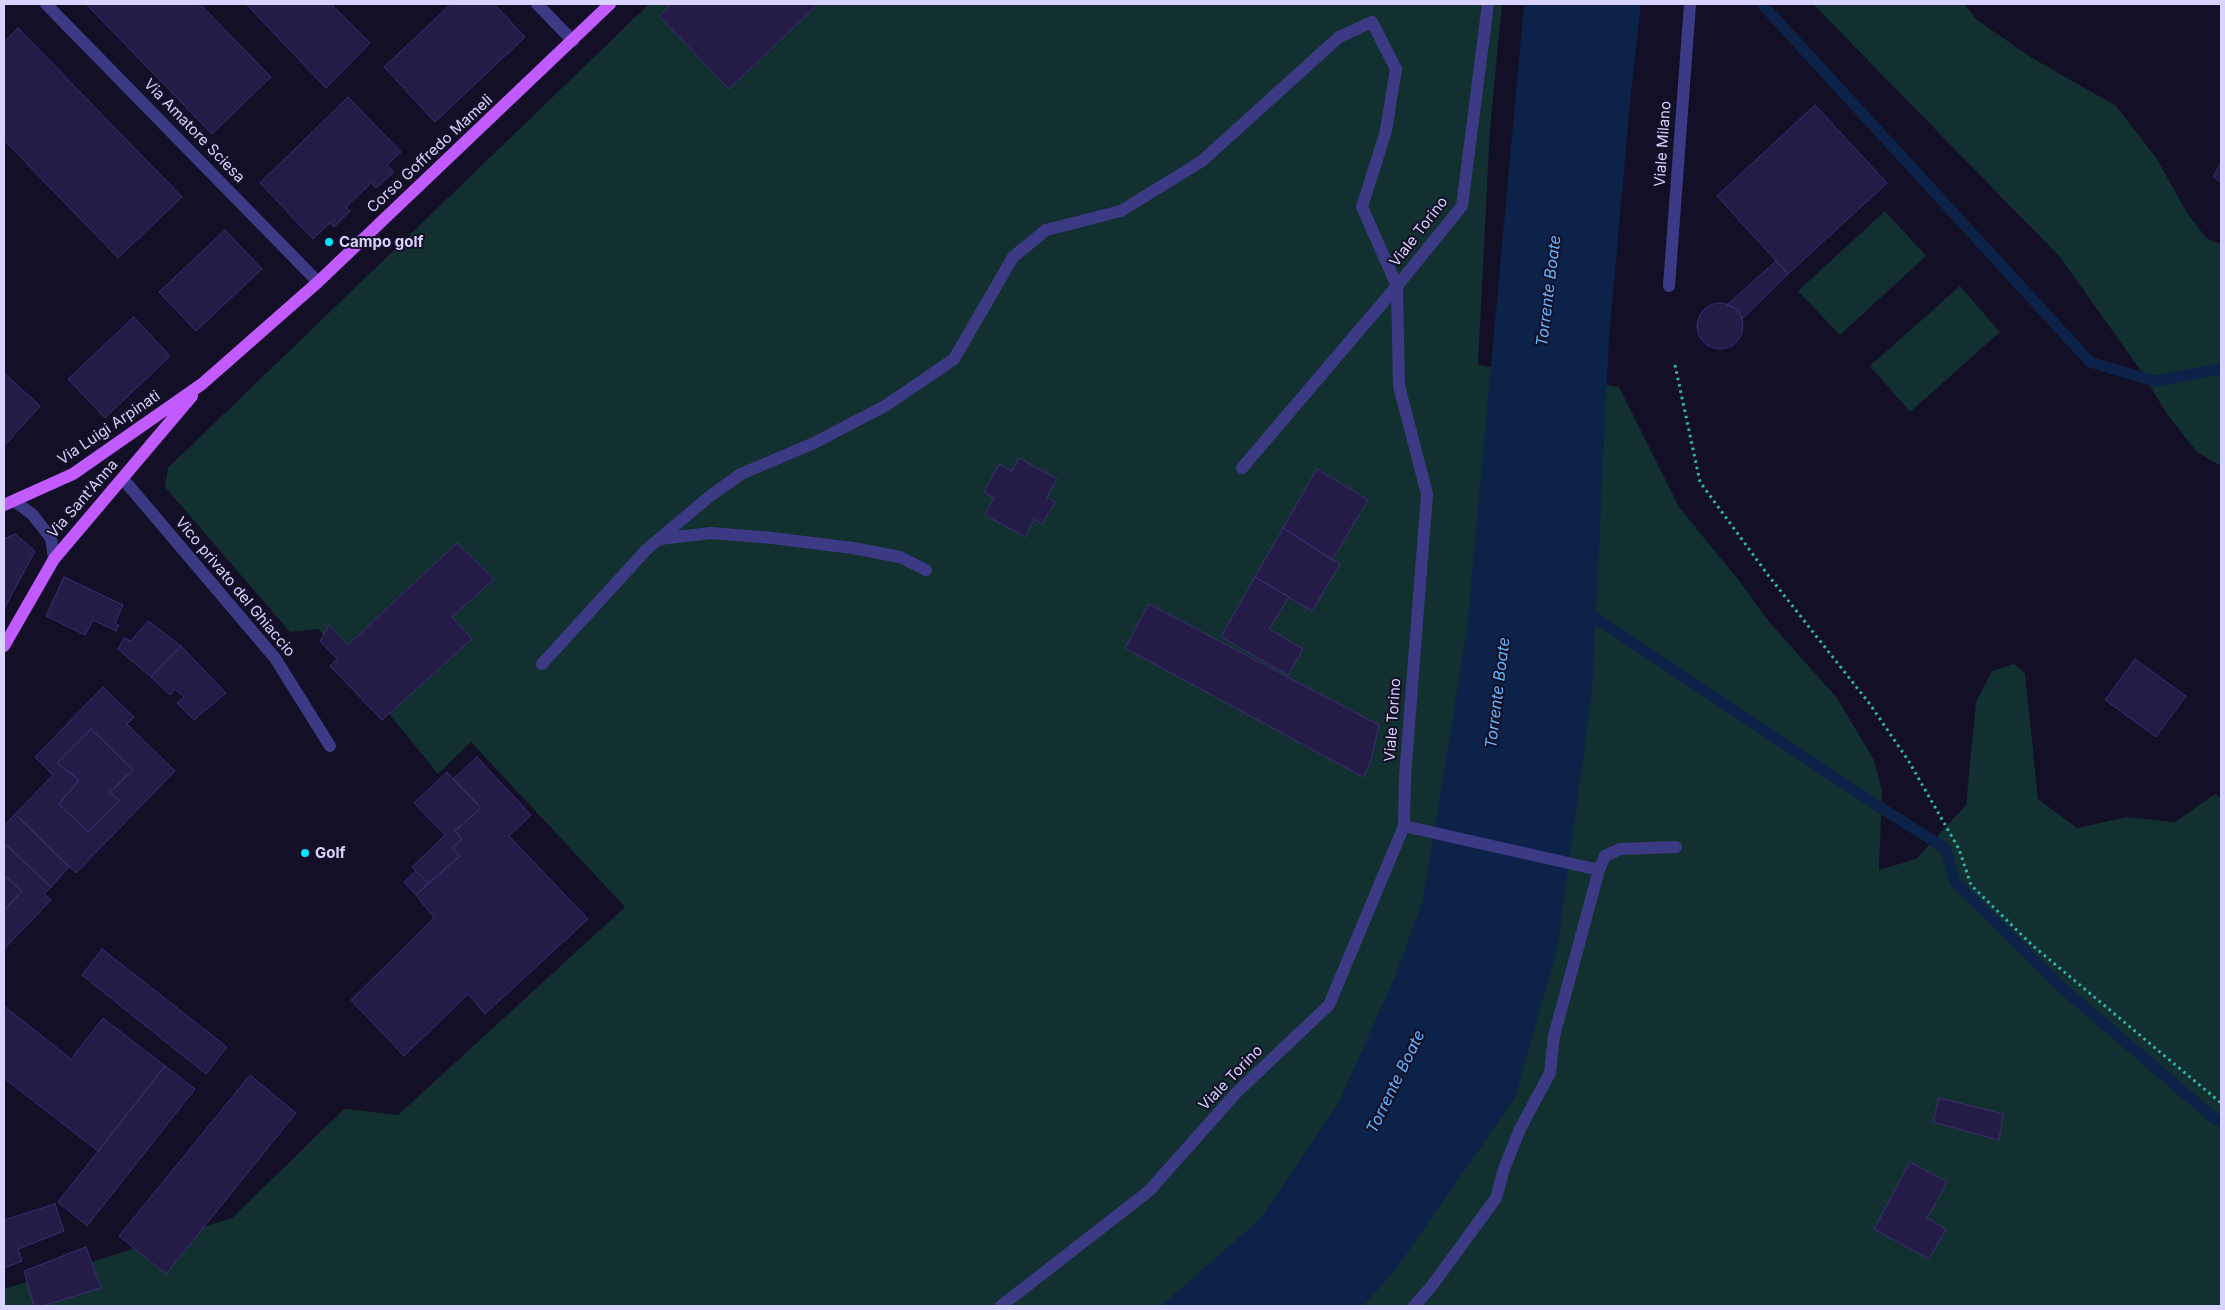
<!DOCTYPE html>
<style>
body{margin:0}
#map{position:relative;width:2225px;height:1310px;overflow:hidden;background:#130f26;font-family:Inter,sans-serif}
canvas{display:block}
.frame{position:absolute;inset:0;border:5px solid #d9d4ff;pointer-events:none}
</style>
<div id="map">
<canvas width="2225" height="1310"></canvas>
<div class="frame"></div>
</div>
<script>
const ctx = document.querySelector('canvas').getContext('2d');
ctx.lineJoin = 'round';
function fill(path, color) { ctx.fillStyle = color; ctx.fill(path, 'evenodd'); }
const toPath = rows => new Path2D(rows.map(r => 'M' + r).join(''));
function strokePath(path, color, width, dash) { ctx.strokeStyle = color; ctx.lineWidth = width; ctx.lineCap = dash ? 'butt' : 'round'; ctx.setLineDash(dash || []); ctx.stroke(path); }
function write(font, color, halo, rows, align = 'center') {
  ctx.font = font + ' Inter,sans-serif'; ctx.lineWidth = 4; ctx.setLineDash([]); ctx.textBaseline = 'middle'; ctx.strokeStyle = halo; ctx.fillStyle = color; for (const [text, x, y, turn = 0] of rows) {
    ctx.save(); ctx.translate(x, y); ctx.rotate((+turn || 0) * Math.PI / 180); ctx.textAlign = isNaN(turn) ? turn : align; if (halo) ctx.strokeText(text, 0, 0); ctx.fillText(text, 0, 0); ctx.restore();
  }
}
fill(toPath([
 [649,4,1502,4,1490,129,1478,365,1619,387,1679,507,1740,582,1770,623,1837,698,1874,760,1882,791,1879,870,1916,859,1966,805,1976,702,1992,671,2014,664,2025,673,2038,799,2077,828,2127,817,2175,822,2215,794,2221,798,2221,1306,4,1306,4,1289,232,1218,344,1109,398,1115,625,907,471,742,438,774,339,652,318,629,290,632,165,487,168,468],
 [1813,4,1964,4,1977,20,2032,58,2116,106,2157,159,2187,213,2207,239,2221,244,2221,466,2197,452,2167,414,2141,371,2060,257],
 [1885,211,1926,256,1840,335,1798,291],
 [1960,286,2000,332,1910,412,1870,366]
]), '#12302f');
fill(toPath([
 [1524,4,1641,4,1631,92,1609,338,1592,693,1557,950,1515,1098,1396,1269,1363,1306,1161,1306,1260,1219,1339,1102,1394,979,1423,900,1467,629]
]), '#0c2248');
strokePath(toPath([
 [1762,4,2090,362,2154,381,2221,369],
 [1582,609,1858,793,1946,849,1955,882,2060,986,2215,1119,2221,1121]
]), '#0c2248', 11);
const building = toPath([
 [86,4,200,4,271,77,212,134,86,4],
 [246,4,331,4,370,43,326,88,246,4],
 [451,4,494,4,525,37,435,122,384,67,451,4],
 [672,4,818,4,729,89,659,16,672,4],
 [18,28,182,197,118,258,4,140,4,42,18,28],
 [348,97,401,152,387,165,394,172,376,188,371,183,346,207,350,211,334,227,330,223,313,239,260,183,348,97],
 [1815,105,1887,183,1788,274,1717,196,1815,105],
 [2221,163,2221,182,2213,177,2221,163],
 [225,230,262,269,196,331,159,292,225,230],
 [1776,261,1788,274,1742,319,1738,310,1727,305,1776,261],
 '1697 326a23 23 0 1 1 46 0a23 23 0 1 1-46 0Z',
 [134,317,170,356,105,418,68,379,134,317],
 [4,373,40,406,4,446,4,373],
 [1019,458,1057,479,1047,497,1055,502,1042,524,1034,519,1025,537,985,515,994,498,984,492,999,464,1012,471,1019,458],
 [1317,469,1368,500,1332,560,1283,528,1317,469],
 [1283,528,1340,564,1312,611,1255,577,1283,528],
 [15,534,35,551,4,609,4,539,15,534],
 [457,543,494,579,452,617,472,639,382,720,330,666,337,659,320,641,329,625,348,645,457,543],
 [64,577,123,605,115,623,119,625,116,631,93,620,85,635,46,616,64,577],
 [1255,577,1289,597,1269,629,1303,649,1288,675,1221,637,1255,577],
 [1149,604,1379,725,1371,761,1363,777,1125,648,1149,604],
 [148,621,181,646,151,677,118,649,124,638,131,641,148,621],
 [181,646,226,693,194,720,177,703,184,697,175,689,170,695,151,677,181,646],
 [2135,659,2186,696,2156,737,2105,700,2135,659],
 [103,687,134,717,127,724,175,771,76,873,15,814,53,775,35,757,103,687],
 [91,729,133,770,110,792,119,801,88,832,59,804,79,780,57,763,91,729],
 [91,729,133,770,110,792,119,801,88,832,59,804,79,780,57,763,91,729],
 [477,757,531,815,509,836,588,919,485,1014,468,994,404,1056,351,1000,434,918,416,895,460,856,452,848,462,839,455,831,481,808,453,779,477,757],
 [447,772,481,808,455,831,462,839,452,848,460,856,428,883,412,867,445,835,414,803,447,772],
 [15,814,69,867,51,887,4,843,4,826,15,814],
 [4,843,51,887,44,894,51,900,4,949,4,910,22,891,4,875,4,843],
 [416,871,428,883,416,895,404,882,416,871],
 [4,875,22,891,4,910,4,875],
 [102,949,227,1047,206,1074,82,975,102,949],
 [4,1006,71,1059,103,1018,165,1066,98,1151,4,1078,4,1006],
 [165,1066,195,1089,87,1226,58,1202,165,1066],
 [250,1075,296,1113,166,1274,119,1236,250,1075],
 [1939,1098,2003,1114,1999,1140,1933,1122,1939,1098],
 [1910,1162,1947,1182,1927,1218,1946,1229,1929,1259,1874,1229,1910,1162],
 [55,1204,64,1231,18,1249,22,1261,4,1268,4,1220,55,1204],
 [86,1247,101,1288,42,1306,34,1306,24,1271,86,1247]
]);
fill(building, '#241b47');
strokePath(building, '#3b2d73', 1);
strokePath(toPath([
 [1675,365,1700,482,1768,575,1869,703,1908,760,1959,849,1971,885,2032,945,2221,1103]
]), '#2fb8b0', 3, [2.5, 4]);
strokePath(toPath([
 [1669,286,1690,4],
 [123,479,275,658,330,746],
 [660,539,711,533,772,538,853,548,900,557,926,570],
 [542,664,647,549,710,496,741,474,814,443,885,406,954,359,1013,257,1046,230,1121,211,1202,161,1339,37,1372,22,1396,69,1386,131,1362,207,1397,286,1242,468],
 [1404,826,1599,870],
 [1001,1306,1149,1191,1237,1092,1329,1005,1404,826,1405,776,1427,494,1399,386,1397,286,1462,206,1488,4],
 [1414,1306,1431,1287,1496,1198,1504,1169,1520,1129,1550,1073,1554,1036,1599,870,1605,856,1620,849,1676,847]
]), '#3d3a85', 12);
strokePath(toPath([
 [46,4,318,282],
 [537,4,573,41],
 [14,501,32,514,51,538,54,559]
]), '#3d3a85', 12);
strokePath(toPath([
 [4,505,73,474,202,384,318,282,610,4],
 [4,646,54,559,192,396]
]), '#c25bff', 12);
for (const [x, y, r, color] of [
 [329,242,5,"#00e5ff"],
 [305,853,5,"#00e5ff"]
]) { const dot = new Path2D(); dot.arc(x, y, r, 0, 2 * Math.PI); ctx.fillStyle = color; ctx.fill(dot); strokePath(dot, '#130f26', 2); }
write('15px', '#d9d4ff', '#130f26', [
 ["Via Amatore Sciesa",194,131,46],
 ["Viale Milano",1663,144,-86],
 ["Corso Goffredo Mameli",430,154,-43],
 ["Viale Torino",1419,232,-52],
 ["Via Luigi Arpinati",109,428,-34],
 ["Via Sant'Anna",83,499,-49],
 ["Vico privato del Ghiaccio",235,587,50],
 ["Viale Torino",1393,720,-86],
 ["Viale Torino",1231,1078,-46]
]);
write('bold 15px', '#d9d4ff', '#130f26', [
 ["Campo golf",339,242],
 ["Golf",315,853]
], 'left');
write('italic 16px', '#62b6ff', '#130f26', [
 ["Torrente Boate",1549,291,-83],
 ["Torrente Boate",1498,693,-83],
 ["Torrente Boate",1396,1082,-64]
]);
</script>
